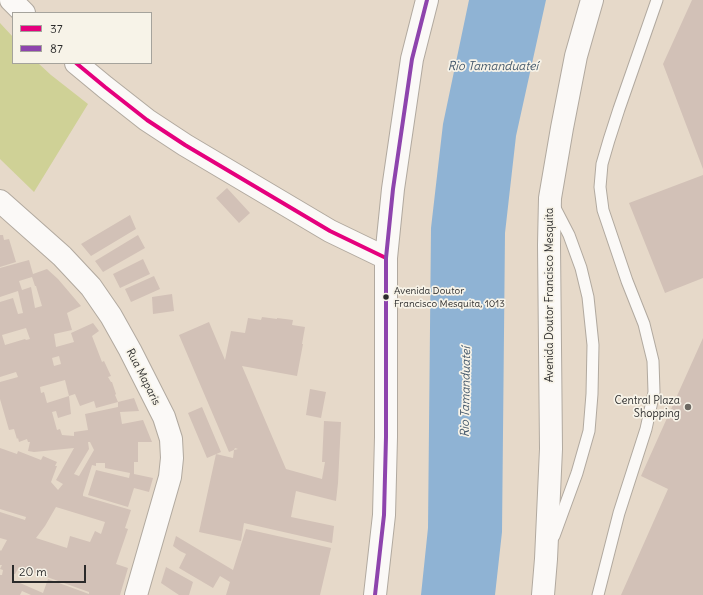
<!DOCTYPE html>
<meta charset="utf-8">
<style>
body{margin:0}
#map{position:relative;width:703px;height:595px;overflow:hidden;background:#e6d9c9;font-family:Delius,sans-serif}
canvas{display:block}
.legend{position:absolute;left:12px;top:12px;width:140px;height:52px;box-sizing:border-box;background:#f7f3e8;border:1px solid #a5a39c;margin:0;padding:5px 7px;list-style:none;font-size:12px;color:#2b2b2b}
.legend li{display:flex;align-items:center;gap:8px;height:20px}
.legend b{width:20px;border:1px solid #a5a39c}
.scale{position:absolute;left:12px;top:565px;width:74px;height:18px;box-sizing:border-box;border:2px solid #2b2b2b;border-top:0;padding-left:5px;font-size:12px;line-height:14px;white-space:nowrap;color:#2b2b2b;-webkit-text-stroke:3px #f7f3e8;paint-order:stroke}
</style>
<div id="map">
<canvas width="703" height="595"></canvas>
<ul class="legend">
<li><b style="height:5px;background:#e5007d"></b>37</li>
<li><b style="height:5px;background:#8e44ad"></b>87</li>
</ul>
<div class="scale">20 m</div>
</div>
<script>
const ctx = document.querySelector('canvas').getContext('2d');
ctx.lineJoin = 'round';
function fill(path, color) { ctx.fillStyle = color; ctx.fill(path, 'evenodd'); }
const toPath = rows => new Path2D(rows.map(r => 'M' + r).join(''));
function strokePath(path, color, width, dash) { ctx.strokeStyle = color; ctx.lineWidth = width; ctx.lineCap = dash ? 'butt' : 'round'; ctx.setLineDash(dash || []); ctx.stroke(path); }
function write(font, color, halo, rows, align = 'center') {
  ctx.font = font + ' Delius,sans-serif'; ctx.lineWidth = 3.5; ctx.setLineDash([]); ctx.textBaseline = 'middle'; ctx.strokeStyle = halo; ctx.fillStyle = color; for (const [text, x, y, turn = 0] of rows) {
    ctx.save(); ctx.translate(x, y); ctx.rotate((+turn || 0) * Math.PI / 180); ctx.textAlign = isNaN(turn) ? turn : align; if (halo) ctx.strokeText(text, 0, 0); ctx.fillText(text, 0, 0); ctx.restore();
  }
}
fill(toPath([
 [0,23,13,37,13,63,38,63,51,75,88,104,34,192,0,159]
]), '#cfd196');
fill(toPath([
 [469,0,546,0,516,136,505,233,502,532,495,595,421,595,428,528,431,228,443,124]
]), '#8fb3d4');
fill(toPath([
 [692,0,703,0,703,169,663,64],
 [703,175,703,278,665,293,629,203],
 [227,188,250,213,239,223,216,198],
 [130,215,136,229,91,256,81,244],
 [0,235,3,235,4,240,9,239,16,262,0,267],
 [138,235,145,248,103,272,95,261],
 [143,259,150,274,120,288,113,274],
 [29,260,33,274,47,269,58,279,81,306,67,313,72,330,54,334,56,347,74,342,71,333,93,323,99,331,92,336,102,362,104,361,111,376,108,377,111,382,112,382,116,394,115,395,118,402,96,408,94,401,80,406,75,394,69,396,71,414,58,418,56,411,52,412,57,430,60,429,62,435,74,436,74,432,88,430,85,414,118,407,118,402,134,398,139,411,120,412,122,424,143,420,152,442,138,442,138,462,134,462,134,474,153,478,149,492,134,488,128,507,88,495,96,470,129,478,130,473,105,468,105,463,96,463,96,466,92,465,83,494,83,496,131,510,125,528,128,529,116,564,128,568,120,595,31,595,22,591,20,595,0,595,0,575,2,575,3,570,0,569,2,565,0,565,0,550,1,551,7,540,0,538,0,512,25,520,26,517,0,509,0,448,17,454,18,451,41,460,43,456,57,462,55,466,57,466,51,482,58,490,63,484,56,480,74,448,34,452,28,451,30,442,28,442,27,439,19,442,18,438,17,439,14,429,9,430,0,399,0,382,18,377,16,372,0,377,0,302,13,298,18,314,23,313,18,291,0,297,0,268],
 [32,277,35,286,36,286,42,306,35,308,31,287,22,290,19,281],
 [26,328,30,339,26,340,25,339,5,345,2,335],
 [59,356,61,364,54,366,52,358],
 [65,380,69,396,47,403,44,392,41,393,40,387],
 [88,442,90,442,94,450,79,476,74,474,89,449],
 [56,507,105,522,101,534,95,531,90,542,70,536,67,548,36,538,45,526],
 [19,567,89,592,89,594,48,579,43,593,13,580,14,574,15,574],
 [154,276,160,289,131,302,125,289],
 [172,294,174,311,153,314,152,297],
 [262,317,277,319,277,318,293,320,292,325,305,327,302,344,303,344,297,376,242,366,286,469,322,479,325,462,322,462,324,421,341,422,338,483,336,501,296,491,291,517,334,526,332,543,244,523,241,541,199,532,216,454,233,458,234,450,238,449,235,448,234,450,229,452,179,335,209,322,225,360,231,331,245,333,248,318,261,320],
 [703,338,703,595,621,595,668,489,641,476],
 [310,389,326,392,321,418,306,415],
 [202,407,221,452,207,458,188,413],
 [246,529,331,548,320,595,226,595,230,582,220,576,213,588,179,568,186,554,180,551,173,546,176,536,233,570],
 [166,567,193,582,189,595,179,595,161,583]
]), '#d2c1b7');
const lane = toPath([
 [554,536,577,473,589,431,592,394,593,345,588,297,581,268,569,235,554,206],
 [598,595,619,513,646,429,654,392,653,361,644,324,627,281,603,210,600,187,602,164,609,140,619,109,657,0]
]);
const street = toPath([
 [11,0,24,13],
 [76,63,105,87,147,120,185,145,330,231,386,258],
 [0,201,62,256,91,287,111,316,130,350,164,417,171,439,172,458,170,477,136,595]
]);
const highway = toPath([
 [375,595,384,515,386,437,386,258,393,189,412,59,427,0],
 [543,595,546,559,551,449,549,245,550,198,562,128,576,56,592,0]
]);
strokePath(lane, '#b1a99f', 13);
strokePath(street, '#b1a99f', 24);
strokePath(highway, '#b1a99f', 24);
strokePath(lane, '#fbf9f7', 11);
strokePath(street, '#fbf9f7', 22);
strokePath(highway, '#fbf9f7', 22);
strokePath(toPath([
 [76,63,105,87,147,120,185,145,330,231,386,258]
]), '#e5007d', 4);
strokePath(toPath([
 [375,595,384,515,386,437,386,258,393,189,412,59,427,0]
]), '#8e44ad', 4);
for (const [x, y, r, color] of [
 [386,297,3.5,"#2b2b2b"],
 [688,407,4,"#6c6862"]
]) { const dot = new Path2D(); dot.arc(x, y, r, 0, 2 * Math.PI); ctx.fillStyle = color; ctx.fill(dot); strokePath(dot, '#f7f3e8', 1.5); }
write('10px', '#2b2b2b', '#f7f3e8', [
 ["Avenida Doutor",394,291],
 ["Francisco Mesquita, 1013",394,304]
], 'left');
write('11px', '#2b2b2b', '#f7f3e8', [
 ["Avenida Doutor Francisco Mesquita",550,295,-90],
 ["Rua Maparis",143,377,63]
]);
write('11px', '#2b2b2b', '#f7f3e8', [
 ["Central Plaza",680,401],
 ["Shopping",680,414]
], 'right');
write('italic 12px', '#415568', '#f7f3e8', [
 ["Rio Tamanduateí",493,67],
 ["Rio Tamanduateí",466,392,-89]
]);
</script>
